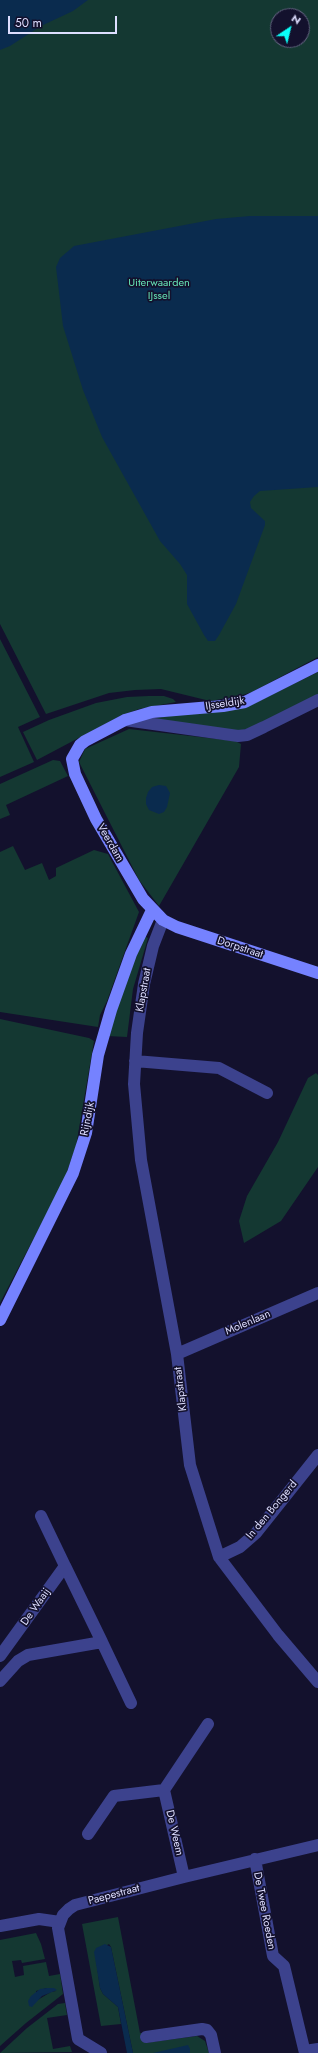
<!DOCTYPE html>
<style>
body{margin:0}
#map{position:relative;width:318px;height:2053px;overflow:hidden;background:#13112d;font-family:Jost,sans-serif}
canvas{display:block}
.north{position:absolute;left:270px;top:8px;width:40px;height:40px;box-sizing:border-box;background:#13112d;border:1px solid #646381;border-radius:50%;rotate:35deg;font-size:11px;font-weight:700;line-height:16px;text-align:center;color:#dedeff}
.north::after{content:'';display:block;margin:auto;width:14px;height:18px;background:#0afffa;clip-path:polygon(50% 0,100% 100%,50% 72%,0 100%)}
.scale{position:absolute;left:8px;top:16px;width:109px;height:18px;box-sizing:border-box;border:2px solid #dedeff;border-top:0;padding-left:5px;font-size:12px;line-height:14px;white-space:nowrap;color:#dedeff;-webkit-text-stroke:3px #13112d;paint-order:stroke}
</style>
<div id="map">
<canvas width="318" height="2053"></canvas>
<div class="north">N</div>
<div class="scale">50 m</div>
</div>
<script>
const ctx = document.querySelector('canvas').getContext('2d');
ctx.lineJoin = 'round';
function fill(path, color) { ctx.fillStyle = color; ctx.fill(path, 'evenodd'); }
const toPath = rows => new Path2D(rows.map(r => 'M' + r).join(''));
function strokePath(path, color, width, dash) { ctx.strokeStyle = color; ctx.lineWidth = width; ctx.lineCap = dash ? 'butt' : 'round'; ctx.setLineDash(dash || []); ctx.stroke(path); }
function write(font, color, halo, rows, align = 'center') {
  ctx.font = font + ' Jost,sans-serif'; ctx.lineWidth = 3.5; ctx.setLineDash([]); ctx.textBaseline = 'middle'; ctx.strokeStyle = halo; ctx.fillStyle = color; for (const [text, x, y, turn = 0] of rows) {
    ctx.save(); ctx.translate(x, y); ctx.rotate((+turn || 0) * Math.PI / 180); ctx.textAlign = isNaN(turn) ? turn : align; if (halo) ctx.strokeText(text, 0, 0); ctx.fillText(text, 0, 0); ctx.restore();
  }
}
fill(toPath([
 [0,0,318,0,318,657,252,692,239,696,210,701,161,689,135,690,109,693,46,714,0,624],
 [278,16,302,16,302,40,278,40],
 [0,639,40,717,18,727,34,762,0,777],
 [318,672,318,696,259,726,238,731,143,720,253,704],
 [149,696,164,696,173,699,176,702,139,709,122,715,37,760,23,732,49,720,96,703,127,697],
 [129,729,235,741,241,744,239,767,159,906,139,880,79,762,85,749],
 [53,760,60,761,68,776,6,805,10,815,0,819,0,784],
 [13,846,25,870,42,863,49,880,56,876,56,868,94,850,108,854,139,912,107,1001,100,1015,98,1027,0,1012,0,852],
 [146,937,148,938,133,989,127,1037,107,1036,113,1012,143,939],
 [0,1019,89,1038,94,1041,76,1146,64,1180,0,1303],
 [316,1073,318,1075,318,1167,281,1221,244,1243,239,1221,247,1196,278,1142,308,1078],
 [118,1917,140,2033,143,2033,145,2043,197,2036,205,2041,209,2053,133,2053,111,1947,109,1944,95,1952,100,1988,103,1994,118,2007,121,2024,101,2026,82,1924],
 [36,1933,41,1944,45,1959,22,1963,21,1960,12,1961,15,1977,24,1975,23,1966,46,1962,49,1976,60,1974,63,1994,26,2023,0,2046,0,1940],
 [47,1988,56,1991,51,1992,36,2001,36,1991],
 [65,2003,67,2015,47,2018,53,2049,70,2046,72,2052,0,2053,27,2028,58,2004]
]), '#143832');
fill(toPath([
 [0,0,88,0,73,11,41,26,10,46,0,50],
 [250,216,318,216,318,487,260,491,254,496,250,502,251,508,265,521,265,525,236,604,219,635,215,641,208,641,204,635,187,604,187,575,180,564,160,541,102,437,83,390,63,326,56,267,60,258,74,246,216,219],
 [159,785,166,786,170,793,167,807,164,812,159,814,149,810,146,804,146,798,148,792,152,787],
 [105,1944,111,1947,133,2053,127,2053,118,2007,103,1994,100,1988,94,1952,96,1948],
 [47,1988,54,1988,57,1990,42,1996,32,2007,29,2006,28,2001,31,1996,40,1989],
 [188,2045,190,2049,190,2053,153,2053]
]), '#0a2b4e');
strokePath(toPath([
 [125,720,238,736,247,735,264,727,318,700],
 [163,920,153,946,144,984,137,1033,134,1084,141,1160,177,1354,190,1465,219,1557,278,1635,318,1682],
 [135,1061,219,1068,267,1093],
 [177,1354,318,1293],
 [41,1516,65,1566],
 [219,1557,240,1547,256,1533,318,1455],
 [102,1642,131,1703],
 [0,1656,65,1566,102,1642,28,1655,18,1661,0,1681],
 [88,1834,114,1796,164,1790],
 [255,1859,273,1956,284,1966,305,2053],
 [184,1877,164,1790,208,1724],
 [0,1926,39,1919,60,1922],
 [146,2037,202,2029,207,2030,211,2035,215,2053],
 [305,2051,318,2049],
 [101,2053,78,2039,58,1928,63,1915,69,1909,75,1905,184,1877,318,1845]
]), '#3c428d', 12);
strokePath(toPath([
 [318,665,245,702,223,706,152,712,125,720,85,741,80,745,72,759,75,774,96,819,143,899,163,920,177,927,318,973],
 [0,1320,73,1173,86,1133,98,1055,111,1010,131,954,152,910]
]), '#7582ff', 12);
write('11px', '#66e3b5', '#13112d', [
 ["Uiterwaarden",159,283],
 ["IJssel",159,296]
]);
write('11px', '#dedeff', '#13112d', [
 ["IJsseldijk",225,704,-9],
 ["Veerdam",110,843,60],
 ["Dorpstraat",240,948,18],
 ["Klapstraat",144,990,-80],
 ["Rijndijk",88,1119,-79],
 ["Molenlaan",248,1323,-23],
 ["Klapstraat",181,1389,-97],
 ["In den Bongerd",272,1510,-50],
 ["De Waaij",36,1607,-55],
 ["De Weem",174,1833,77],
 ["Paepestraat",114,1895,-15],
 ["De Twee Roeden",264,1911,79]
]);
</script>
